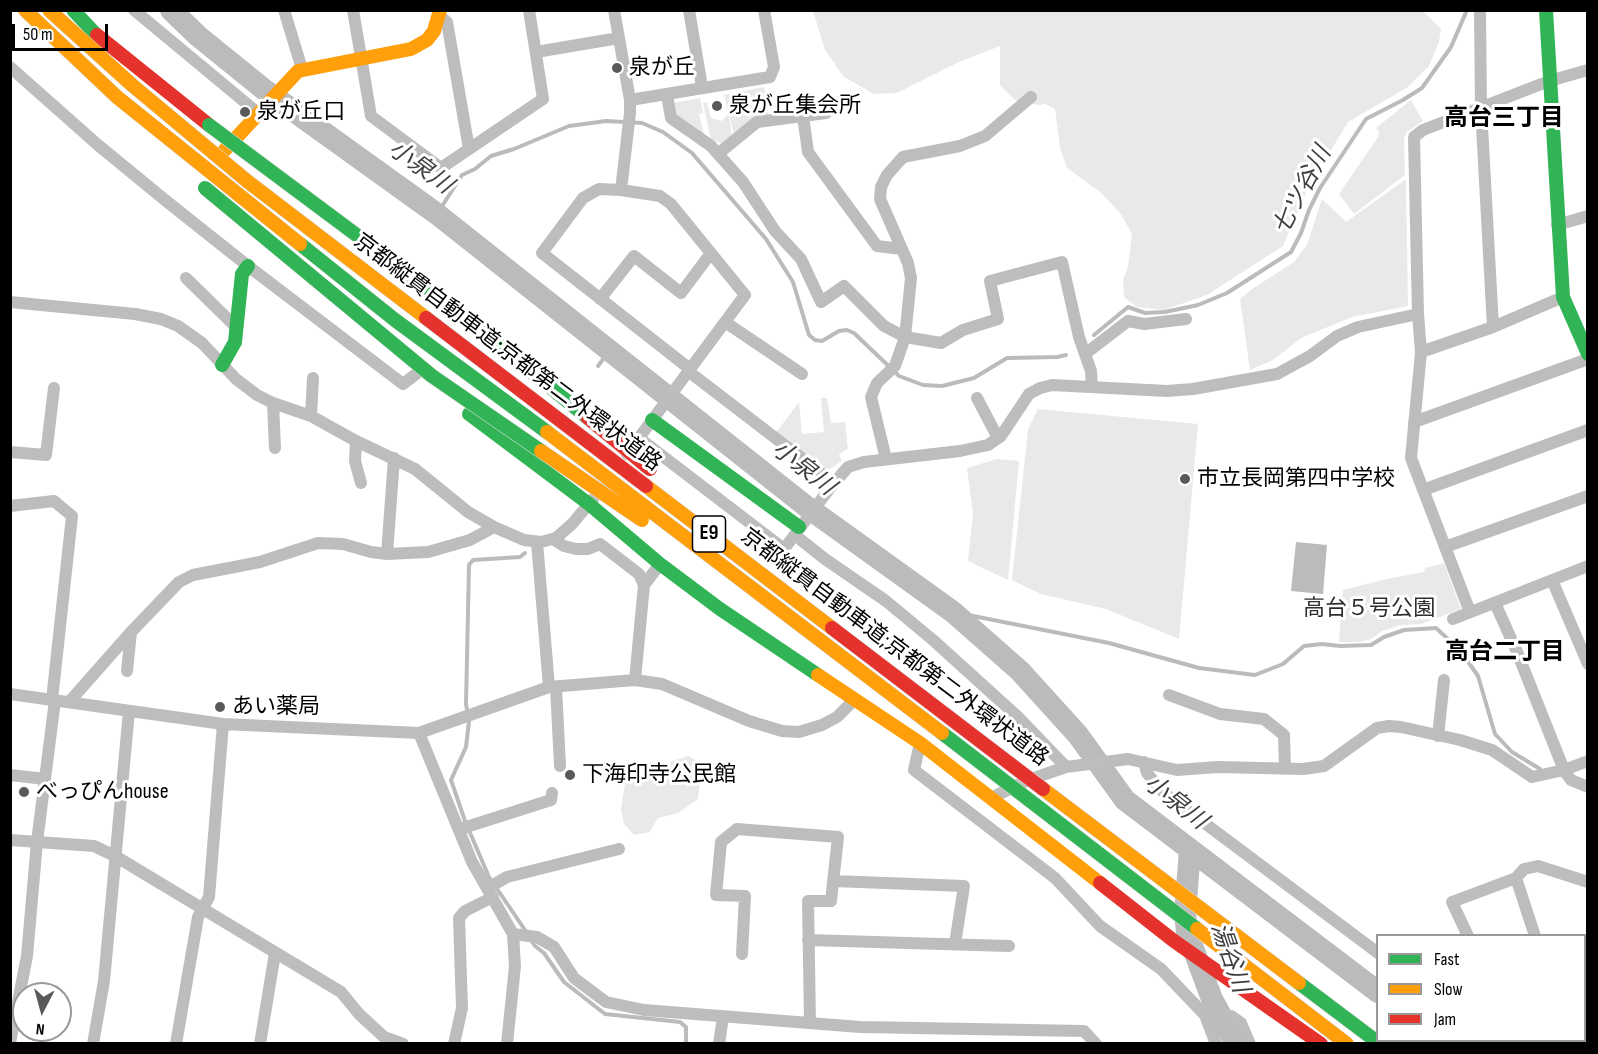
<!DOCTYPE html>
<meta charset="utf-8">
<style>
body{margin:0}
#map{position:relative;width:1598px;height:1054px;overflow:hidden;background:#fff;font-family:"Sofia Sans Condensed",sans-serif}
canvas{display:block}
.frame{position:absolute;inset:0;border:12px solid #000;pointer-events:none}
.legend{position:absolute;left:1376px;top:934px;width:210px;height:108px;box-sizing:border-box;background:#fff;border:2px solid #999;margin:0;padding:8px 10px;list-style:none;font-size:18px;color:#000}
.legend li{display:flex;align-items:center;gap:12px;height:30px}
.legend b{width:30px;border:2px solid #999}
.north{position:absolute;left:12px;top:982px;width:60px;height:60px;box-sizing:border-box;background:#fff;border:2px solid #999;border-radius:50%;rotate:186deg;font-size:16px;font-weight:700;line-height:24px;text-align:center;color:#000}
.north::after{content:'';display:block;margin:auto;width:21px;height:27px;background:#595959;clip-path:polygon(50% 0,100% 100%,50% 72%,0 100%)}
.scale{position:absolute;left:12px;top:24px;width:96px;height:27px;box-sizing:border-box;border:3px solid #000;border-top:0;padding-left:8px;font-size:18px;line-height:21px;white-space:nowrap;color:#000;-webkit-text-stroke:4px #fff;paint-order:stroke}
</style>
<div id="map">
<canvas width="1598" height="1054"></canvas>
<div class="frame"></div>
<ul class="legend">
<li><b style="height:8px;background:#30b455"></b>Fast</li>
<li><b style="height:8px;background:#ff9f0a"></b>Slow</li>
<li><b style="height:8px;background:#e5322d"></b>Jam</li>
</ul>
<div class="north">N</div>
<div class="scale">50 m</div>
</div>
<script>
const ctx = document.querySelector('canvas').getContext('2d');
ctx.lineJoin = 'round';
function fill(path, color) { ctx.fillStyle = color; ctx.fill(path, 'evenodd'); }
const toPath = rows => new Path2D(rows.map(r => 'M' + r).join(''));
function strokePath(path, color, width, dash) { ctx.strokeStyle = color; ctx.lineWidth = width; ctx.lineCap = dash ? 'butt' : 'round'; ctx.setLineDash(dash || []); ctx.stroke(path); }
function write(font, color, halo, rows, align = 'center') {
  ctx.font = font + ' "Sofia Sans Condensed","Noto Sans JP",sans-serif'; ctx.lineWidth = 6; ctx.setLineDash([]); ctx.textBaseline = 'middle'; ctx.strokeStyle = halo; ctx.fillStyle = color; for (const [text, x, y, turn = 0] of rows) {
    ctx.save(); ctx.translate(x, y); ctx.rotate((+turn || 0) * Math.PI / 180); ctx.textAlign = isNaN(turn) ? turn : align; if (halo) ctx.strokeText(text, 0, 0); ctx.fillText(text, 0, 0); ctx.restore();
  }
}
fill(toPath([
 [1422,10,1441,29,1439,42,1429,66,1408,87,1348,122,1307,190,1283,246,1207,295,1164,310,1137,307,1124,297,1123,280,1128,267,1132,234,1121,214,1100,192,1067,168,1060,148,1055,109,1045,104,1037,105,1015,100,1000,85,1000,46,959,62,897,93,874,94,844,77,825,50,813,11],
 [764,87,768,115,734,135,724,95],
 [700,98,703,113,699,114,704,134,675,114,673,103],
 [1411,100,1423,121,1407,132,1404,138,1405,175,1354,214,1339,194,1378,137,1379,132,1376,128],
 [707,102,711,118,722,121,727,115,729,117,732,135,722,143,711,140,703,103],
 [1406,179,1408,306,1352,317,1301,338,1273,360,1250,370,1240,299,1252,289,1294,262,1307,245,1322,199,1346,222],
 [821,398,827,398,831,423,845,422,848,449,839,454,842,461,825,472,775,434,799,402,802,434,824,432],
 [1038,409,1198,424,1179,639,1106,609,1041,594,1012,580,1028,429],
 [997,459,1019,461,1008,580,968,561,973,514,967,468],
 [1444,563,1461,609,1421,624,1401,625,1382,631,1371,639,1359,642,1339,642,1343,590,1382,580,1424,572,1425,568],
 [688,756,702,764,698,799,678,813,658,818,650,832,634,835,624,824,621,809,626,777]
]), '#e9e9e9');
fill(toPath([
 [1296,542,1327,545,1323,594,1291,591]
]), '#bbb');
strokePath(toPath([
 [437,214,462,175,475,169,491,156,514,149,569,126,606,121,642,123,663,132,692,153,766,239,793,282,809,335,815,340,822,341,839,331,847,330,854,333,899,376,923,385,942,386,974,378,1007,358,1057,357,1066,355],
 [1094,335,1128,307,1145,313,1165,312,1198,305,1227,293,1291,252,1301,233,1309,210,1320,188,1366,119,1403,100,1422,88,1451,47,1467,10],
 [598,366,610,350],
 [525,553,520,557,473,560,469,565,466,704,469,721,466,747,451,780,465,821,489,877,527,933],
 [953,612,1109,643,1199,668,1255,675,1283,664,1304,646,1322,644,1340,646,1371,645,1384,637,1404,630,1436,628,1460,650,1478,676,1495,734,1512,752,1540,769],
 [531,940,535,946,544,953,564,982,605,1014,680,1022,686,1027,686,1044]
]), '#bbb', 4);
strokePath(toPath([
 [171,10,198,36,266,91,437,214,807,507,953,612,1020,671,1078,735,1125,800,1378,992],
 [1190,850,1185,913,1187,932,1212,999,1236,1044],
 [1442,1040,1446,1044]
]), '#bbb', 22);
strokePath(toPath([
 [134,10,258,113],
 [284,10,302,69],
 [353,10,371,116,441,168,543,99,529,10],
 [614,10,630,100,630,113,621,190,660,196,671,204,745,295,627,454],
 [689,10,702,87],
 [1480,10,1481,108,1493,327],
 [440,16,447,22,469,149],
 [536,52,619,38],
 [10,67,98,145,165,200,248,266,403,384,420,371],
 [667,95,671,118,711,146,743,182,775,231,801,259,821,302,844,286,884,326,905,337,941,343,963,330,998,319,990,281,1062,262,1079,337,1091,371,1092,387],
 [630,100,770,77,774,67,764,10],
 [803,116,808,152,877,246,902,249],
 [719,153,757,122,826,113],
 [621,190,599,189,583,198,542,253,690,369],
 [1557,225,1588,216],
 [186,278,236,327],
 [600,299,634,256,681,293,711,253],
 [10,302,135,314,161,319,178,326,202,343,236,379,257,395,273,403,311,416,356,441,415,469,468,512,494,527,524,540,541,542,556,538,572,524,593,499],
 [725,322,802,374],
 [1421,352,1493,327,1563,297],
 [1085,354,1128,321,1144,324,1186,319],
 [688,371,834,483],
 [977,398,998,438],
 [273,403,275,448],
 [311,416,313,378],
 [1414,422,1588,359],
 [639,438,784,549,830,488,848,467,864,462,960,451,988,445,1001,436,1029,394,1040,388,1052,385,1167,391,1193,389,1277,374,1310,356,1337,336,1358,327,1418,314],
 [356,441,355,461,361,483],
 [10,452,46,455,54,388],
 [886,459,871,397,877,383,895,366,905,337,911,278,908,263,880,199,881,187,887,175,903,157,960,146,985,136,1031,97],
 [1423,490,1588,430],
 [10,506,54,501,72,516,52,700],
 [553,539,564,546,576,549,588,549,600,544,639,574,644,585],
 [801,540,825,559,886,601,933,640,1018,717,1066,767],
 [537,542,549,687],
 [1445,547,1588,496],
 [387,554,394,458],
 [1552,580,1588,664],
 [1495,603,1517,652,1564,770,1571,780,1588,787],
 [1470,612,1411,458,1421,352,1418,314,1414,137,1423,130,1549,81,1588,70],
 [1453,619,1588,566],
 [127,671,131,632],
 [635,680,644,585,660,564],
 [556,687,560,766],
 [10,694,223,724,419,733,549,687,635,680,662,684,749,721,782,731,799,732,822,725,837,717,855,699],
 [1169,695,1220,714,1264,719,1284,735,1285,768],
 [70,701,131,632,179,582,193,575,260,562,318,543,343,544,371,552,387,554,428,552,470,540,494,527],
 [419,733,472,862,513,934,515,966,507,1044],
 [1438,736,1444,680],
 [920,743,914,770,1055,878,1100,926,1161,969,1205,1015,1216,1044],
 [1144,762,1147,773,1163,792,1378,953],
 [10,775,45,779],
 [991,798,1028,780,1066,767,1128,759,1177,770,1218,767,1303,769,1324,766,1377,728,1389,726,1401,727,1460,740,1492,750,1532,777,1564,770,1588,761],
 [460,829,551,800,552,793],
 [10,840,94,846,115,856,341,992,359,1014,384,1037,403,1044],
 [833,881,964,886,955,944],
 [488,888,507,877,619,849],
 [513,934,537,937,554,947,574,978,606,1002,644,1010,860,1027,1084,1031,1096,1044],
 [1468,936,1452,902,1516,878],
 [1535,936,1516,878,1524,869,1538,866,1588,882],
 [808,940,1009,946],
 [742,954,745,896,716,895,721,842,737,829,838,837,831,901,808,901,810,1023],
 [1584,992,1588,992],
 [1205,1015,1231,1016,1241,1023,1250,1044],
 [1495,1040,1499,1044],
 [10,1043,27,956,37,842,55,700],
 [93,1044,104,981,129,711],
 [176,1044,198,917,209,897,223,724],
 [260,1044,275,953],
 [454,1044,462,1008,459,918,465,911,493,897],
 [719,1044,723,1017]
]), '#bdbdbd', 12);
strokePath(toPath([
 [73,10,105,44],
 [1546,10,1563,297,1588,354],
 [222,365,235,342,242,274,248,266],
 [469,414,589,504,660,564,720,609,818,675],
 [652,420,799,527]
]), '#30b455', 14);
strokePath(toPath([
 [223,152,298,71,411,49,427,40,434,31,440,10],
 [818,675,920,743,1100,883]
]), '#ff9f0a', 14);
strokePath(toPath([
 [97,35,209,125],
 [1100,883,1174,941,1321,1044]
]), '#e5322d', 14);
const fastBridge = toPath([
 [209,125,441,298,587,417],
 [205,188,432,376,541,451],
 [300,244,395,320,547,432],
 [942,733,1197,929],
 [1299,983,1380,1044]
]);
const slowBridge = toPath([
 [25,10,117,97,300,244],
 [49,10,132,85,247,181,426,318],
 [547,432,942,733],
 [541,451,642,520],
 [646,486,832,628],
 [1043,789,1299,983],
 [1197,929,1347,1044]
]);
const jamBridge = toPath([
 [426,318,646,486],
 [587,417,650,469],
 [832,628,1043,789]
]);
strokePath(fastBridge, '#dbdbdb', 15, []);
strokePath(slowBridge, '#dbdbdb', 15, []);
strokePath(jamBridge, '#dbdbdb', 15, []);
strokePath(fastBridge, '#30b455', 14);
strokePath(slowBridge, '#ff9f0a', 14);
strokePath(jamBridge, '#e5322d', 14);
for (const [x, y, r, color] of [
 [617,68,6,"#595959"],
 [717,106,6,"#595959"],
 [245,112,6,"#595959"],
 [1185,479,6,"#595959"],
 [220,707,6,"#595959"],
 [570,775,6,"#595959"],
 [24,792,6,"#595959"]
]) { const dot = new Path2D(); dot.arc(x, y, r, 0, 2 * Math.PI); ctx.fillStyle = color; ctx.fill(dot); strokePath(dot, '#fff', 2); }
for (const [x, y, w] of [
 [709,534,33]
]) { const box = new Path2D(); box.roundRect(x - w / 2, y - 18, w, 36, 4.5); ctx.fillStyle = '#fff'; ctx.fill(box); strokePath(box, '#000', 1.5); }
write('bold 21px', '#000', null, [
 ["E9",709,534]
]);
write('22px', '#000', '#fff', [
 ["泉が丘",629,68],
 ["泉が丘集会所",729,106],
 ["泉が丘口",257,112],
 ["市立長岡第四中学校",1197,479],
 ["あい薬局",232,707],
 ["下海印寺公民館",582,775],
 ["べっぴんhouse",36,792]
], 'left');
write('22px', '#000', '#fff', [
 ["京都縦貫自動車道;京都第二外環状道路",507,353,37],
 ["京都縦貫自動車道;京都第二外環状道路",894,648,37]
]);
write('22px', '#2e2e2e', '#fff', [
 ["高台５号公園",1369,609]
]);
write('bold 24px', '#000', '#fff', [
 ["高台三丁目",1504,119],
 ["高台二丁目",1505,653]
]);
write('italic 24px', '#3f3f3f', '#fff', [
 ["小泉川",420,168,36],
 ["七ツ谷川",1303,191,-62],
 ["小泉川",803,469,38],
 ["小泉川",1175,803,38],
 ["湯谷川",1229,958,71]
]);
</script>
